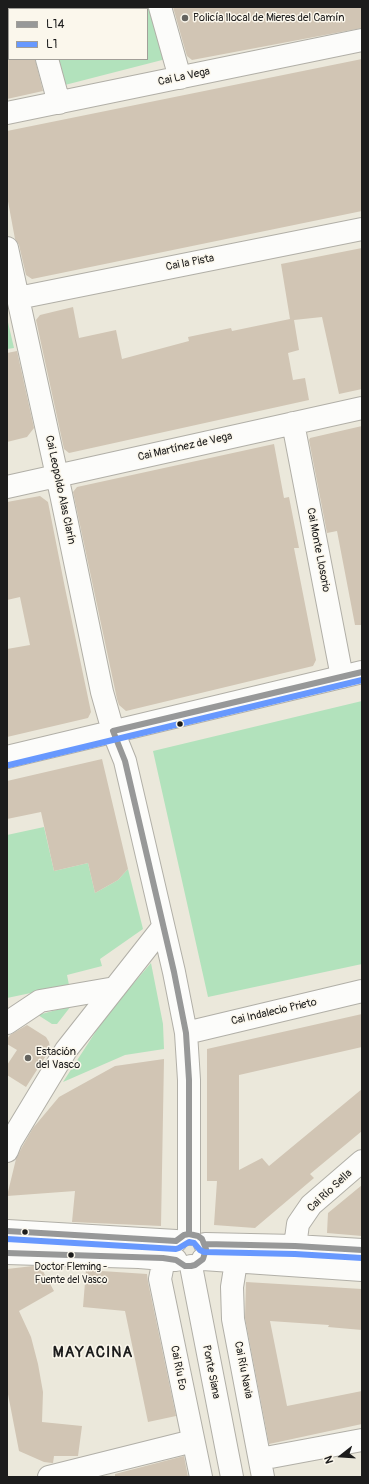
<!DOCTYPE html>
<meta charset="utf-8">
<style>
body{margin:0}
#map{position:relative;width:369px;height:1484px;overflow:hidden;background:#ebe8db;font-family:Pangolin,sans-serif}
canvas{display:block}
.frame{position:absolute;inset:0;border:8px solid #1c1c1c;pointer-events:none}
.legend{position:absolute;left:8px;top:8px;width:140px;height:52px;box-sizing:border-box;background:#fbf7ec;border:1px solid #a29f99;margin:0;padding:5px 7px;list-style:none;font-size:12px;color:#1c1c1c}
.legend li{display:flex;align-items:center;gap:8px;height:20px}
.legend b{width:20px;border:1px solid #a29f99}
.north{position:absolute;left:321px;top:1436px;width:40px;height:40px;-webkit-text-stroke:3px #fbf7ec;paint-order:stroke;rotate:253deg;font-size:11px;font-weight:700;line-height:16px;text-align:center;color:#1c1c1c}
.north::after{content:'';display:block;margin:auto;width:14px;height:18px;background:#1c1c1c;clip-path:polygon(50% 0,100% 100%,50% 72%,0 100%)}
</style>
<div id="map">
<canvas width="369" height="1484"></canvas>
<div class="frame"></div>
<ul class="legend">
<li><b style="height:5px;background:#979898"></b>L14</li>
<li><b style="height:5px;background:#6798fe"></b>L1</li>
</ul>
<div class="north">N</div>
</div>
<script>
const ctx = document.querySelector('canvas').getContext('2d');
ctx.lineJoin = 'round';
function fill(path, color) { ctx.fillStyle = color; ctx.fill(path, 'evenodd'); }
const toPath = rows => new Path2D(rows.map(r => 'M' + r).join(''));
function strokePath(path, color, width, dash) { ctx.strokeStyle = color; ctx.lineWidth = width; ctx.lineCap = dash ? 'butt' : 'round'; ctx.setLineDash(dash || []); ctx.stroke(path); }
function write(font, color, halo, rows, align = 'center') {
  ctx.font = font + ' Pangolin,sans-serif'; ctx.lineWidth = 3; ctx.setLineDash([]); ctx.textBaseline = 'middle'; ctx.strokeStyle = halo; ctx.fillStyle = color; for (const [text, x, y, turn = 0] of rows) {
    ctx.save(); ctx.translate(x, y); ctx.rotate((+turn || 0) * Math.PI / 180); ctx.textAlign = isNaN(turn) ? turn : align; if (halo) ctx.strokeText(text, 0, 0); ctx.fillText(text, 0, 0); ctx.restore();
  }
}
fill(toPath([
 [41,7,153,7,166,59,61,86,54,59,147,59,147,9,42,9],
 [7,318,14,348,7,349],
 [362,701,362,964,208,997,153,751],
 [44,827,54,871,88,863,95,893,118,880,128,869,143,929,100,959,102,966,67,975,69,985,7,998,7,835],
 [151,963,163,1024,164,1049,125,1055,63,1082,100,1025,115,1005],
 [71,1006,57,1024,52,1024,38,1015]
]), '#b2e2bc');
fill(toPath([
 [173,7,362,7,362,28,192,60,187,56,186,53],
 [7,59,35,59,43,91,7,99],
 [362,59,362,211,32,279,26,275,19,245,15,239,7,196,7,131],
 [362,248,362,389,339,394,322,317,294,320,299,350,288,353,293,380,305,378,309,400,69,453,64,449,36,320,40,315,73,307,79,338,116,330,122,359,189,341,188,337,231,328,232,331,290,319,281,264],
 [17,351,34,428,27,437,7,442,7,353],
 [362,426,362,625,355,625,337,531,327,533,309,440,310,438],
 [274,444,284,498,289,497,299,548,294,548,316,660,313,666,126,711,119,705,117,699,73,492,77,487],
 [40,496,48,502,65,588,91,712,88,718,7,737,7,649,30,645,20,597,7,600,7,502],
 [102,759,128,869,118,880,95,893,88,863,54,871,41,812,7,819,7,781],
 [362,1014,362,1047,239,1075,239,1170,262,1158,269,1166,362,1089,362,1131,310,1174,314,1178,255,1228,214,1225,217,1181,207,1181,207,1049],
 [27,1025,46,1037,49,1042,50,1047,49,1051,26,1087,7,1075,7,1065,17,1050,7,1044,7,1039,10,1035],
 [164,1059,161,1226,72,1222,75,1191,7,1196,16,1159,22,1147,33,1128,59,1097,115,1066],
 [362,1185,362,1236,327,1233,328,1213],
 [33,1266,40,1266,54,1291,19,1311,31,1337,38,1364,43,1392,42,1422,82,1426,78,1456,54,1456,53,1463,52,1463,44,1462,19,1451,7,1389,7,1269],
 [86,1270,147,1274,148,1282,176,1416,148,1422,125,1311,83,1307],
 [246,1282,362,1289,362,1330,328,1327,329,1325,270,1321,287,1406,362,1391,362,1424,269,1444,245,1318],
 [184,1456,188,1477,115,1477,115,1474]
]), '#d1c5b4');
const minor = toPath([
 [33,7,34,9],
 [160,7,180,78],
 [47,59,59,103],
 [7,113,362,40],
 [7,248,61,494,102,692,113,731,125,761,174,972,186,1033,189,1080,189,1234],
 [18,298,362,229],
 [293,423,342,677],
 [7,487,362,408],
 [7,757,362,672],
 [7,1023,40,1001,115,988],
 [186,1033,362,991],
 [7,1151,11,1141,66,1050,163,927],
 [7,1231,176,1241],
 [205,1244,295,1246,362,1250],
 [295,1246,298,1224,311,1205,362,1161],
 [7,1253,139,1257,176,1260],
 [163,1258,162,1269,160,1279,201,1477],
 [203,1259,362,1270],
 [236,1262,232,1287,233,1319,263,1477],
 [191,1266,232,1477],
 [260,1459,362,1440],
 [49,1477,193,1441]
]);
strokePath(minor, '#b1afa7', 24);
strokePath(minor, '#fcfcfa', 22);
strokePath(toPath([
 [7,1231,176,1241,184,1235,189,1234,198,1236,202,1239,206,1249,203,1259,195,1265,191,1266,185,1266,176,1260,163,1258,7,1253],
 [189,1234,189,1080,186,1033,174,972,125,761,113,731,362,672],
 [205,1244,295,1246,362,1250]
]), '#979898', 6);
strokePath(toPath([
 [9,765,362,680],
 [7,1239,176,1249,179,1248,189,1242,194,1243,200,1250,204,1252,295,1254,362,1258]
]), '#6798fe', 6);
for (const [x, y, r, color] of [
 [185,18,4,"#64635f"],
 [180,724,3.5,"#1c1c1c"],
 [28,1058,4,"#64635f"],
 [25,1232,3.5,"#1c1c1c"],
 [71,1255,3.5,"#1c1c1c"]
]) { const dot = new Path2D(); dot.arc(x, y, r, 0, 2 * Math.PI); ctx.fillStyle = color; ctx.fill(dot); strokePath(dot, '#fbf7ec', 1.5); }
write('10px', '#1c1c1c', '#fbf7ec', [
 ["Doctor Fleming -",71,1267],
 ["Fuente del Vasco",71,1280]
]);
write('11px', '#1c1c1c', '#fbf7ec', [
 ["Policía llocal de Mieres del Camín",193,18],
 ["Estación",36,1052],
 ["del Vasco",36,1065]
], 'left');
write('11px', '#1c1c1c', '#fbf7ec', [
 ["Cai La Vega",184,77,-12],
 ["Cai la Pista",190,263,-11],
 ["Cai Martínez de Vega",185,447,-13],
 ["Cai Leopoldo Alas Clarín",60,490,78],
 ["Cai Monte Llosorio",318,550,79],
 ["Cai Indalecio Prieto",274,1012,-13],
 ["Cai Río Sella",330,1191,-43],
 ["Cai Ríu Eo",178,1368,79],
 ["Cai Ríu Navia",243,1370,79],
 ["Ponte Siana",211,1372,79]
]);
ctx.letterSpacing = '1px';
write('bold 15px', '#1c1c1c', '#fbf7ec', [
 ["MAYACINA",93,1353]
]);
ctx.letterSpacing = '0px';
</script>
